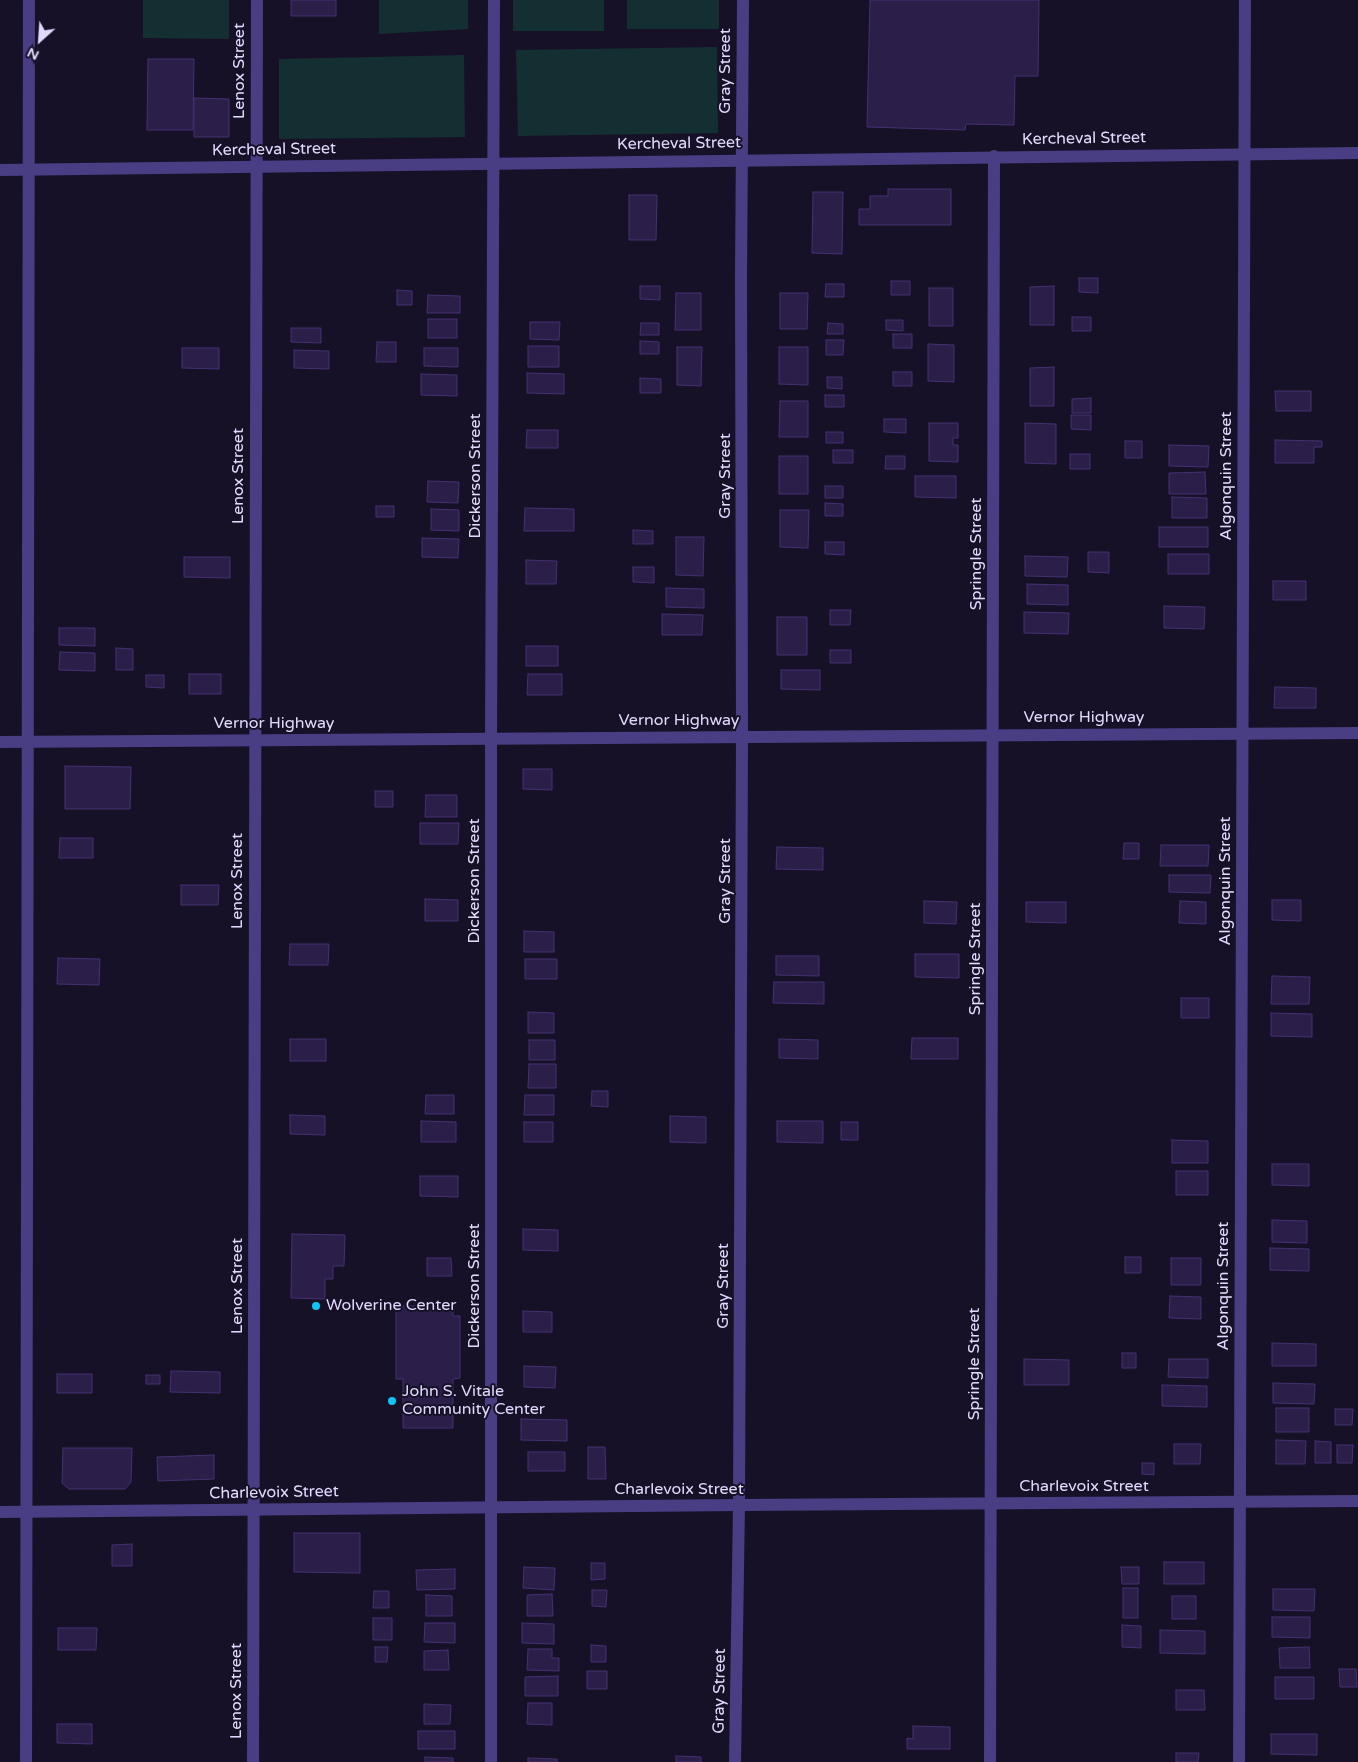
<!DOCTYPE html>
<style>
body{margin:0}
#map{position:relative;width:1358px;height:1762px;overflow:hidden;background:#171128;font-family:"Varela Round",sans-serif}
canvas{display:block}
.north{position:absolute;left:15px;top:15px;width:50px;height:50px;-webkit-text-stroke:4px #171128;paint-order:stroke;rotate:206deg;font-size:14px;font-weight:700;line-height:20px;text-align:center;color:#e2dafd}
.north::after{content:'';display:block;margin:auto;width:18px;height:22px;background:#e2dafd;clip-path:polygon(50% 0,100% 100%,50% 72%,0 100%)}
</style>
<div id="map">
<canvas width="1358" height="1762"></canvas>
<div class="north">N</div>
</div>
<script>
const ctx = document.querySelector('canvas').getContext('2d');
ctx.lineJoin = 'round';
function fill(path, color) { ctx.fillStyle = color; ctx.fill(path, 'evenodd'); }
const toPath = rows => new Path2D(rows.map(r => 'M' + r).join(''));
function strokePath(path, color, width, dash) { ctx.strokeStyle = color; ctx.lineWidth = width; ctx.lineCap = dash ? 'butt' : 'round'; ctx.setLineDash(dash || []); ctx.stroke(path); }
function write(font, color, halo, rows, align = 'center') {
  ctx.font = font + ' "Varela Round",sans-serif'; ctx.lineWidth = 4; ctx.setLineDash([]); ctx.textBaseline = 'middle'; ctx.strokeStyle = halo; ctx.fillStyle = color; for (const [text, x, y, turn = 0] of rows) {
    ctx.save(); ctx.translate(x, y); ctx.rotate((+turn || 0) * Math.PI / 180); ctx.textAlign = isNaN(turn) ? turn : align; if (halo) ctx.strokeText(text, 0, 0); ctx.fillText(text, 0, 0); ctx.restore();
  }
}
fill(toPath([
 [143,0,229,0,229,39,143,38],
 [379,0,468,0,468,29,379,34],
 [513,0,604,0,604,31,513,31],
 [627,0,719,0,719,29,627,29],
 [717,47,718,133,518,136,516,50],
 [464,55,465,137,279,139,279,59]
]), '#142f32');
const building = toPath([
 [291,0,336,0,336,16,291,16,291,0],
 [870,0,1039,0,1038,76,1015,76,1014,125,966,124,965,130,867,127,870,0],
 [148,59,194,59,193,130,147,130,148,59],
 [194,98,229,99,229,137,194,137,194,98],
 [888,189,951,189,951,225,859,225,859,209,870,209,870,196,888,196,888,189],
 [813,192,843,192,842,254,812,253,813,192],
 [629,195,657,195,656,240,629,240,629,195],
 [1079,278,1098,278,1098,293,1079,292,1079,278],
 [891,281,910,281,910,295,891,295,891,281],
 [826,284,844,284,844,297,825,297,826,284],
 [640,286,660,286,660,300,640,299,640,286],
 [1054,286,1054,325,1030,325,1030,287,1054,286],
 [929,288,953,288,953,326,929,326,929,288],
 [397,290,412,291,412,305,397,305,397,290],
 [676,293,701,293,701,330,675,330,676,293],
 [780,293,808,293,807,329,780,329,780,293],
 [428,295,460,296,460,313,427,313,428,295],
 [1072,317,1091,317,1091,331,1072,331,1072,317],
 [428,319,457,319,457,338,428,338,428,319],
 [886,320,903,320,903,331,886,330,886,320],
 [530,322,560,322,559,340,530,339,530,322],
 [641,323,659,323,659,335,640,335,641,323],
 [828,323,843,324,843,334,827,334,828,323],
 [291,328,321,328,321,343,291,342,291,328],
 [893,334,912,334,912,348,893,348,893,334],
 [826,340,844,340,843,355,826,355,826,340],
 [640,341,659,342,659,354,640,354,640,341],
 [377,342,396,342,396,362,376,362,377,342],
 [928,344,954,345,954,382,928,381,928,344],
 [528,346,559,346,559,367,528,367,528,346],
 [677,347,702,347,701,386,677,385,677,347],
 [779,347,808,347,808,385,779,384,779,347],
 [182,348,219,348,219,369,182,368,182,348],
 [424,348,458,348,458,367,424,366,424,348],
 [294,350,329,351,329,369,294,368,294,350],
 [1054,367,1054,406,1030,406,1030,368,1054,367],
 [893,372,912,372,912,386,893,386,893,372],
 [527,373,564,374,564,394,527,393,527,373],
 [421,374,457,375,457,396,421,395,421,374],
 [827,377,842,377,842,389,827,388,827,377],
 [640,378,661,379,661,393,640,393,640,378],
 [1275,391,1311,391,1311,411,1276,411,1275,391],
 [825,395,844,395,844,407,825,407,825,395],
 [1091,398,1091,413,1072,413,1072,399,1091,398],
 [780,401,808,401,808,437,779,437,780,401],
 [1071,415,1091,415,1091,430,1071,429,1071,415],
 [884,419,906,419,906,433,884,432,884,419],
 [929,423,958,423,958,438,953,438,953,445,958,445,958,462,929,461,929,423],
 [1025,423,1056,424,1056,464,1025,463,1025,423],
 [527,430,558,430,558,448,526,448,527,430],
 [826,432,843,432,843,443,826,443,826,432],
 [1275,440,1322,441,1322,447,1314,447,1314,463,1275,463,1275,440],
 [1125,441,1142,441,1142,458,1125,458,1125,441],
 [1169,445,1209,446,1208,467,1169,466,1169,445],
 [833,450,853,450,853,463,833,463,833,450],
 [1070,454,1090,454,1090,469,1070,469,1070,454],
 [779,456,808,456,808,494,779,494,779,456],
 [886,456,905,456,905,469,885,469,886,456],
 [1205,472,1206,494,1169,494,1169,473,1205,472],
 [915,476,956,476,956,498,915,497,915,476],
 [428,481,459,482,458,503,427,502,428,481],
 [825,486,843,486,843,498,825,498,825,486],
 [1172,497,1207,498,1207,518,1172,518,1172,497],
 [825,503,843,504,843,516,825,516,825,503],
 [376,506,394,506,394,517,376,517,376,506],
 [525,508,574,509,574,531,524,531,525,508],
 [431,509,459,510,459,531,431,530,431,509],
 [780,510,809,510,808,548,780,547,780,510],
 [1159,527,1208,527,1208,547,1159,547,1159,527],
 [633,530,653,531,653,544,633,544,633,530],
 [676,537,704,537,703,576,676,575,676,537],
 [422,538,459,539,458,558,422,557,422,538],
 [825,542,844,542,844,555,825,554,825,542],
 [1088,552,1109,552,1109,573,1088,572,1088,552],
 [1168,554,1209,554,1209,574,1168,574,1168,554],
 [1025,556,1068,557,1067,577,1025,576,1025,556],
 [184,557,230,557,230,578,184,577,184,557],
 [526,560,557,561,556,584,526,584,526,560],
 [633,567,654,567,654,583,633,582,633,567],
 [1273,581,1306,581,1306,600,1273,600,1273,581],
 [1027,584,1068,585,1068,605,1027,604,1027,584],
 [666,588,704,589,704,608,666,607,666,588],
 [1164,606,1205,607,1204,629,1164,628,1164,606],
 [830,610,851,610,850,625,830,625,830,610],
 [1024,612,1069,613,1068,634,1024,633,1024,612],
 [662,614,703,615,702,635,662,635,662,614],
 [777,617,807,617,807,655,777,655,777,617],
 [59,628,95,628,95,646,59,645,59,628],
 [526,646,558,646,558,666,526,666,526,646],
 [116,648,133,649,133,670,116,670,116,648],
 [830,650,851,650,851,663,830,663,830,650],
 [60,652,95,653,95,671,59,670,60,652],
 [781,670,820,670,820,690,781,689,781,670],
 [189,674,221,674,221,694,189,694,189,674],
 [528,674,562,674,562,695,527,695,528,674],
 [146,675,164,675,164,688,146,687,146,675],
 [1275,687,1316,688,1316,708,1274,708,1275,687],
 [65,766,131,767,130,809,65,809,65,766],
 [523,769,552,769,552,790,523,789,523,769],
 [375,791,393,791,393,807,375,807,375,791],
 [426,795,457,795,457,817,425,817,426,795],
 [420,823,459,823,458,844,420,844,420,823],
 [60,838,93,838,93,858,59,858,60,838],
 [1124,843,1139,843,1139,859,1123,859,1124,843],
 [1161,845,1209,845,1208,866,1160,866,1161,845],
 [777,847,823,848,823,870,776,869,777,847],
 [1169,875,1211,875,1210,893,1169,892,1169,875],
 [181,885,219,885,218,905,181,905,181,885],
 [425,899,458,900,458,921,425,921,425,899],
 [1272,900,1301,900,1301,921,1272,920,1272,900],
 [924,901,957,902,956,924,924,923,924,901],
 [1180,901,1206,902,1206,924,1179,923,1180,901],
 [1026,902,1066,902,1066,923,1026,922,1026,902],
 [524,931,554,932,554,952,524,952,524,931],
 [290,944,329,944,328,965,289,965,290,944],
 [915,954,959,954,959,978,915,977,915,954],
 [776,956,819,956,819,976,776,975,776,956],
 [58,958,100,959,99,985,57,984,58,958],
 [525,959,557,959,557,979,525,979,525,959],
 [1272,976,1310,977,1309,1004,1271,1004,1272,976],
 [774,982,824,982,824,1004,773,1003,774,982],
 [1181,998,1209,998,1209,1018,1181,1018,1181,998],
 [528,1012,554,1013,554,1033,528,1033,528,1012],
 [1271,1013,1312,1014,1312,1037,1271,1036,1271,1013],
 [912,1038,958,1038,958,1059,911,1059,912,1038],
 [290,1039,326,1039,326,1061,290,1061,290,1039],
 [779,1039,818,1040,818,1059,779,1058,779,1039],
 [529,1040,555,1040,555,1060,529,1060,529,1040],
 [529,1064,556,1064,556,1088,528,1088,529,1064],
 [592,1091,608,1091,608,1107,591,1106,592,1091],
 [426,1095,454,1095,454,1114,425,1114,426,1095],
 [525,1095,554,1095,554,1115,524,1115,525,1095],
 [290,1115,325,1116,325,1135,290,1134,290,1115],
 [670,1116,706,1117,706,1143,670,1142,670,1116],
 [421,1121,456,1122,456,1142,421,1142,421,1121],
 [777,1121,823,1121,823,1143,777,1142,777,1121],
 [524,1122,553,1122,553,1142,524,1142,524,1122],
 [841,1122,858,1122,858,1140,841,1140,841,1122],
 [1172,1140,1208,1141,1208,1163,1172,1163,1172,1140],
 [1272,1164,1309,1164,1309,1186,1272,1185,1272,1164],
 [1176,1171,1208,1171,1208,1195,1176,1195,1176,1171],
 [420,1176,458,1176,458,1197,420,1196,420,1176],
 [1272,1220,1307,1221,1307,1243,1272,1242,1272,1220],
 [523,1229,558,1230,558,1251,523,1250,523,1229],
 [292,1234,345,1235,344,1266,333,1266,333,1279,325,1279,325,1299,291,1298,292,1234],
 [1270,1248,1309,1249,1309,1271,1270,1270,1270,1248],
 [1125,1257,1141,1257,1141,1273,1125,1273,1125,1257],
 [427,1258,451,1258,452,1276,427,1276,427,1258],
 [1171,1258,1201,1258,1201,1285,1171,1285,1171,1258],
 [1170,1296,1201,1297,1201,1319,1169,1318,1170,1296],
 [396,1306,453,1306,453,1316,460,1316,460,1378,453,1379,453,1428,403,1428,403,1379,396,1379,396,1306],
 [523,1311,552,1312,552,1332,523,1332,523,1311],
 [1272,1343,1316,1344,1316,1366,1272,1366,1272,1343],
 [1122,1353,1136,1353,1136,1368,1122,1368,1122,1353],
 [1024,1359,1069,1360,1069,1385,1024,1385,1024,1359],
 [1169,1359,1208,1359,1208,1378,1168,1377,1169,1359],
 [524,1366,556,1367,555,1388,524,1387,524,1366],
 [171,1371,220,1372,220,1393,170,1392,171,1371],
 [57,1374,92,1374,92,1393,57,1393,57,1374],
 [146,1375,160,1375,160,1384,146,1384,146,1375],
 [1273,1383,1315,1384,1314,1404,1273,1403,1273,1383],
 [1162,1385,1207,1386,1207,1407,1162,1406,1162,1385],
 [1276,1408,1309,1408,1309,1432,1276,1432,1276,1408],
 [1335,1409,1353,1409,1352,1425,1335,1425,1335,1409],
 [521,1419,567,1420,567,1441,521,1440,521,1419],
 [1276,1440,1306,1441,1305,1464,1276,1464,1276,1440],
 [1315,1441,1331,1442,1331,1463,1315,1463,1315,1441],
 [1174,1444,1201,1444,1200,1464,1174,1464,1174,1444],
 [1337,1445,1353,1445,1352,1463,1337,1463,1337,1445],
 [588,1447,605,1447,606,1479,588,1479,588,1447],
 [63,1448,132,1448,131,1482,125,1489,69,1489,62,1483,63,1448],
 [528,1452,565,1452,565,1471,528,1471,528,1452],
 [214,1455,214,1479,158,1481,157,1457,214,1455],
 [1142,1463,1154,1463,1154,1475,1142,1474,1142,1463],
 [294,1533,360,1533,360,1573,294,1572,294,1533],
 [132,1544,132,1566,112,1566,112,1545,132,1544],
 [1164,1562,1204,1562,1204,1584,1164,1584,1164,1562],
 [591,1563,605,1563,605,1579,591,1580,591,1563],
 [524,1567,555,1568,554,1590,523,1588,524,1567],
 [1121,1567,1139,1567,1139,1584,1122,1584,1121,1567],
 [455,1569,455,1589,417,1590,416,1570,455,1569],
 [1123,1588,1138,1588,1138,1618,1123,1618,1123,1588],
 [1273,1589,1315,1589,1314,1611,1273,1610,1273,1589],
 [592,1590,607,1590,606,1607,592,1606,592,1590],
 [374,1591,389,1591,389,1608,373,1608,374,1591],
 [552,1594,553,1616,527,1616,527,1595,552,1594],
 [426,1595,452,1596,452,1616,426,1616,426,1595],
 [1172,1596,1196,1596,1196,1619,1172,1619,1172,1596],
 [1272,1617,1310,1617,1310,1638,1272,1637,1272,1617],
 [373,1618,392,1618,392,1640,373,1640,373,1618],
 [425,1623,455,1623,455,1643,424,1642,425,1623],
 [522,1623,554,1624,554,1644,522,1643,522,1623],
 [1122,1625,1141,1626,1141,1648,1122,1647,1122,1625],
 [58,1628,97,1628,96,1650,58,1650,58,1628],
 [1160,1630,1205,1631,1205,1654,1160,1653,1160,1630],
 [591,1645,606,1646,606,1662,591,1662,591,1645],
 [375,1647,388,1647,387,1662,375,1662,375,1647],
 [1309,1647,1310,1668,1280,1668,1279,1648,1309,1647],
 [528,1649,552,1649,552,1658,559,1658,559,1671,527,1670,528,1649],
 [448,1650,449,1670,424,1670,424,1651,448,1650],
 [1339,1669,1356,1669,1357,1687,1340,1687,1339,1669],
 [587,1671,607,1671,607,1689,587,1689,587,1671],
 [558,1676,558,1696,525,1696,525,1677,558,1676],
 [1275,1677,1314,1677,1314,1699,1275,1699,1275,1677],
 [1176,1690,1204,1690,1205,1710,1176,1710,1176,1690],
 [528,1703,552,1703,552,1725,527,1724,528,1703],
 [424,1704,451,1705,450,1724,424,1724,424,1704],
 [57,1724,92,1724,92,1744,57,1743,57,1724],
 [913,1726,950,1727,950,1749,907,1749,907,1738,913,1739,913,1726],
 [418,1731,455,1731,455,1749,418,1749,418,1731],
 [1271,1734,1317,1734,1317,1755,1271,1754,1271,1734],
 [1176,1753,1199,1753,1198,1762,1176,1762,1176,1753],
 [676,1756,701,1757,701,1762,676,1762,676,1756],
 [425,1757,453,1758,453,1762,425,1762,425,1757],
 [528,1758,557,1759,557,1762,528,1762,528,1758]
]);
fill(building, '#2b1e48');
strokePath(building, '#453173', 1);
strokePath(toPath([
 [26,1762,29,0],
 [253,1762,257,0],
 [491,1762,491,740,494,0],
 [735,1762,739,1505,742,737,741,276,743,0],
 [990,1762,994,156],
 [1239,1762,1245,0]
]), '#493e84', 12);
strokePath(toPath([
 [0,170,1358,153],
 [0,742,1358,733],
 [0,1512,739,1505,1358,1501]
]), '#493e84', 12);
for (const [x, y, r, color] of [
 [316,1306,5,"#0fc4f4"],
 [392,1401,5,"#0fc4f4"]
]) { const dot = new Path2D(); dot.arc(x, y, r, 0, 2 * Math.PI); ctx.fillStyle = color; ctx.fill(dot); strokePath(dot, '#171128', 2); }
write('16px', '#e2dafd', '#171128', [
 ["Lenox Street",240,71,-90],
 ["Gray Street",726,71,-90],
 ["Kercheval Street",1084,139,-1],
 ["Kercheval Street",679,144,-1],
 ["Kercheval Street",274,150,-1],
 ["Lenox Street",239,476,-90],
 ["Dickerson Street",476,476,-90],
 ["Gray Street",726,476,-90],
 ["Algonquin Street",1227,476,-90],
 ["Springle Street",977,554,-90],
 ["Vernor Highway",1084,718],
 ["Vernor Highway",679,721],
 ["Vernor Highway",274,724],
 ["Lenox Street",238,881,-90],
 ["Dickerson Street",475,881,-90],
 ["Gray Street",726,881,-90],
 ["Algonquin Street",1226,881,-90],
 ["Springle Street",976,959,-90],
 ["Lenox Street",238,1286,-90],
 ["Dickerson Street",475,1286,-90],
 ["Gray Street",724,1286,-90],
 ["Algonquin Street",1224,1286,-90],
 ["Springle Street",975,1364,-90],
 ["Charlevoix Street",1084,1487],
 ["Charlevoix Street",679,1490],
 ["Charlevoix Street",274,1493,-1],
 ["Lenox Street",237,1691,-90],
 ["Gray Street",720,1691,-89]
]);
write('16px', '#e2dafd', '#171128', [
 ["Wolverine Center",326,1306],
 ["John S. Vitale",402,1392],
 ["Community Center",402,1410]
], 'left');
</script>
